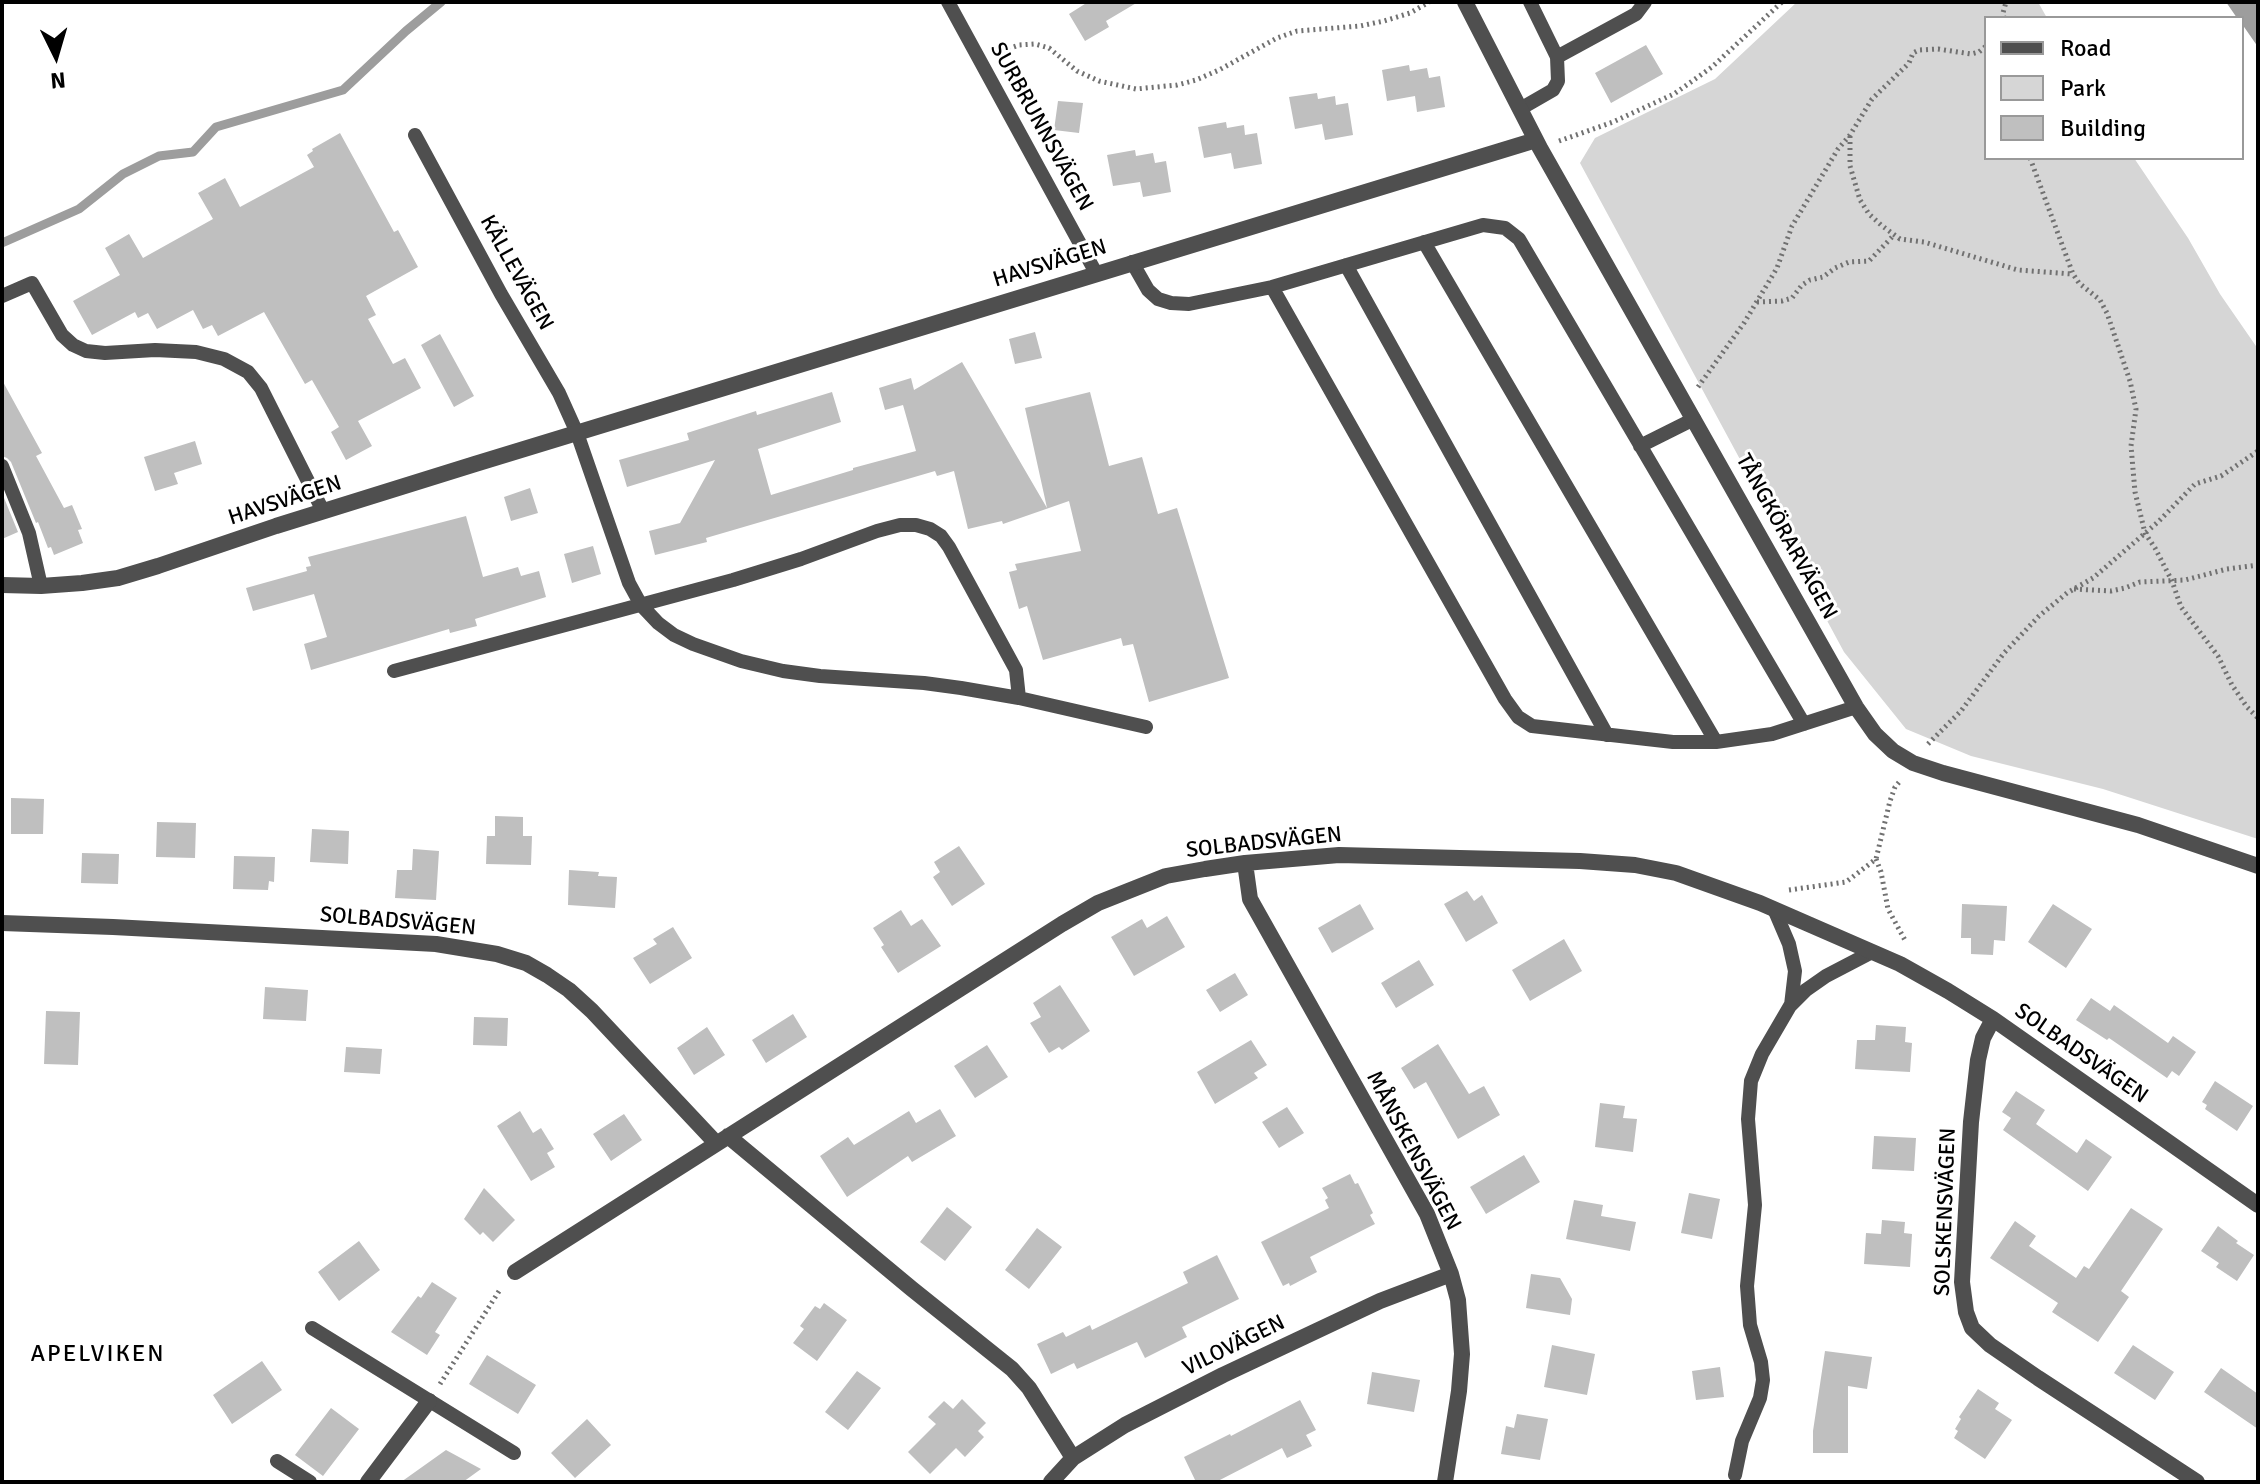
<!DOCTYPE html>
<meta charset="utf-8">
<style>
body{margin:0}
#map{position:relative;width:2260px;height:1484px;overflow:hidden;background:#fff;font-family:Signika,sans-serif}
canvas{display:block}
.frame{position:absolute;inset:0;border:4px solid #000;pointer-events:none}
.legend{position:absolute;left:1984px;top:16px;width:260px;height:144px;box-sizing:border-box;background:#fff;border:2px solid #999;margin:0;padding:10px 14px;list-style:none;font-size:24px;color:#000}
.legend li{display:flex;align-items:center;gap:16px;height:40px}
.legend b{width:40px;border:2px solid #999}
.north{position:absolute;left:16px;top:16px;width:80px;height:80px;-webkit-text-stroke:6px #fff;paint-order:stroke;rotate:175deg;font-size:22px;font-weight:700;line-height:32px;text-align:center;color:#000}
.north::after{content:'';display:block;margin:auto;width:28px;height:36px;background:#000;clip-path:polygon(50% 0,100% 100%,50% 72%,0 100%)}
</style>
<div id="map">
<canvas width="2260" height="1484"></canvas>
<div class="frame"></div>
<ul class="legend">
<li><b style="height:10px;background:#4f4f4f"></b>Road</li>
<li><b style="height:22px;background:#d6d6d6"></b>Park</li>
<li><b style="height:22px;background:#bfbfbf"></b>Building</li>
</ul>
<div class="north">N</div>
</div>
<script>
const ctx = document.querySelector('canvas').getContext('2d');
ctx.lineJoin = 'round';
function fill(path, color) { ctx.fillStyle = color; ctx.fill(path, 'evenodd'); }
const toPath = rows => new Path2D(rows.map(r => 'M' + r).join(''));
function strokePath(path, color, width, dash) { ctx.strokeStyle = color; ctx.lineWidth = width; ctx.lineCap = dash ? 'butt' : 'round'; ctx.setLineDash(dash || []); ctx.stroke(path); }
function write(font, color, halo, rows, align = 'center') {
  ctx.font = font + ' Signika,sans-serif'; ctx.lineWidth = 6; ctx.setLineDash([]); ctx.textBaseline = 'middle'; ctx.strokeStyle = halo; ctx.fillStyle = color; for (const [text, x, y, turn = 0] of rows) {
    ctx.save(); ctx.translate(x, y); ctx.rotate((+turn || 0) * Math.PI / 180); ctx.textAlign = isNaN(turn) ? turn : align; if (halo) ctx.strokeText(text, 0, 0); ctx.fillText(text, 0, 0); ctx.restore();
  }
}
fill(toPath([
 [1797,2,2038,2,2047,18,1986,18,1986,158,2134,158,2188,238,2220,294,2258,349,2258,839,2103,789,1971,756,1906,729,1844,652,1580,163,1595,138,1715,79]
]), '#d6d6d6');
fill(toPath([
 [2226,2,2258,2,2258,47,2242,24,2242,18,2237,18]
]), '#9d9d9d');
strokePath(toPath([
 [2,243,79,209,123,174,159,156,193,152,216,127,343,90,406,31,441,2]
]), '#9d9d9d', 9);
fill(toPath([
 [1088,2,1138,2,1106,21,1109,27,1085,41,1069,14],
 [1646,45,1663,74,1611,103,1595,73],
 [1409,65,1410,71,1427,68,1429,78,1440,76,1445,107,1417,112,1415,96,1387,101,1382,70],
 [1317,93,1318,99,1335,96,1336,105,1348,103,1353,135,1325,140,1322,124,1295,129,1289,97],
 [1058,101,1083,103,1079,133,1054,130],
 [1226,122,1227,128,1244,125,1245,135,1257,133,1262,164,1234,169,1231,153,1204,158,1198,127],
 [340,133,394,232,398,230,418,267,366,296,376,315,368,319,393,364,405,358,421,388,358,421,372,446,346,460,331,432,339,427,312,380,305,384,264,312,218,336,212,325,203,329,193,310,157,329,148,313,138,318,135,312,92,335,73,301,120,275,105,248,129,234,143,258,213,219,198,193,225,178,240,207,314,167,307,155,313,151,312,149],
 [1135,150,1136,156,1153,153,1155,163,1166,161,1171,192,1143,197,1140,182,1113,186,1107,155],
 [1035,332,1042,358,1015,364,1009,339],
 [440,334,474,396,454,407,421,345],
 [962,362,1047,508,1025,408,1090,392,1109,466,1142,457,1158,514,1177,508,1229,678,1149,702,1133,644,1123,646,1121,638,1043,660,1027,606,1019,609,1009,572,1017,570,1015,564,1081,551,1069,501,1003,524,1002,521,968,529,954,471,937,476,935,471,706,538,707,542,655,555,649,531,680,523,715,460,627,487,619,460,689,440,687,433,756,411,757,415,832,392,841,422,758,449,771,495,853,470,853,468,916,451,903,405,885,410,879,388,911,378,914,390],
 [2,380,42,453,36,456,64,508,72,505,82,529,78,530,83,543,54,555,51,547,48,548,38,522,36,523,11,462,7,458,2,456],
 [195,441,202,464,174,473,178,484,155,491,144,457],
 [530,488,538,513,511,521,504,497],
 [2,493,18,532,2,539],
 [466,516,483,577,518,567,521,576,539,571,546,597,475,619,477,626,450,633,449,629,311,670,304,644,327,637,314,594,253,611,246,588,307,571,306,567,311,566,308,557],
 [593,546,601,574,572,583,564,554],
 [11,798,44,799,43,834,11,834],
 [495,816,523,817,523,836,532,836,531,865,486,864,487,836,495,836],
 [157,822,196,823,195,858,156,857],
 [312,829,349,831,348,864,310,862],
 [959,846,985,884,952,906,933,877,940,872,934,862],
 [413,849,439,851,436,900,395,898,397,870,412,870],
 [82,853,119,854,118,884,81,883],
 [234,856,275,857,274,882,269,881,268,890,233,889],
 [569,870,599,872,598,876,617,877,615,908,568,905],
 [1467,891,1474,901,1482,895,1498,923,1466,942,1444,904],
 [1360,904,1374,929,1332,953,1318,928],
 [1962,904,2007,906,2005,941,1994,940,1993,955,1971,954,1971,938,1961,938],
 [2053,904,2092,929,2066,968,2028,942],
 [901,910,911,926,922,919,941,946,898,973,881,947,884,945,873,928],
 [1167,916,1185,947,1134,976,1111,937,1142,919,1147,928],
 [673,927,692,958,650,984,633,958,657,944,653,939],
 [1564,939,1582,971,1530,1001,1512,970],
 [1419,960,1434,985,1396,1008,1381,983],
 [1235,973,1248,995,1220,1012,1206,990],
 [1060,985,1090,1031,1062,1050,1059,1047,1049,1053,1030,1023,1041,1017,1033,1003],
 [265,987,308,990,306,1021,263,1019],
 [2091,998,2110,1011,2114,1005,2168,1043,2173,1036,2196,1052,2179,1076,2172,1071,2167,1078,2109,1038,2107,1040,2076,1020],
 [46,1011,80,1012,78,1065,44,1064],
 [793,1014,807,1037,766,1063,752,1040],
 [474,1017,508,1018,507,1046,473,1045],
 [1876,1025,1906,1027,1905,1042,1912,1043,1910,1072,1855,1069,1857,1040,1875,1040],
 [707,1027,725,1055,694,1075,677,1048],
 [1251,1040,1267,1065,1254,1073,1258,1078,1215,1104,1197,1072],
 [1438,1044,1469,1094,1484,1086,1500,1115,1458,1139,1426,1082,1414,1089,1401,1068],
 [987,1045,1008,1077,975,1098,954,1066],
 [346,1047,382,1049,380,1074,344,1072],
 [2215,1081,2253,1106,2237,1131,2205,1109,2207,1105,2202,1102],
 [2016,1091,2045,1110,2036,1124,2077,1153,2086,1139,2112,1157,2088,1191,2003,1130,2011,1118,2002,1112],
 [1600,1103,1625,1106,1623,1118,1637,1119,1633,1152,1595,1147],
 [1287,1107,1304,1133,1279,1148,1262,1122],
 [940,1109,956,1136,912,1162,908,1156,847,1197,820,1156,848,1137,854,1145,909,1111,916,1123],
 [520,1111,533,1133,541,1128,554,1149,547,1153,555,1167,531,1181,497,1126],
 [624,1114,642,1140,611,1161,593,1134],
 [1874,1136,1916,1138,1914,1171,1872,1169],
 [1524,1155,1540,1182,1486,1214,1470,1187],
 [1350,1174,1355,1184,1358,1183,1373,1213,1370,1215,1375,1224,1310,1257,1317,1272,1290,1286,1289,1283,1283,1286,1261,1242,1329,1208,1325,1200,1328,1198,1322,1188],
 [484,1188,515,1220,493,1242,483,1232,480,1235,464,1219],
 [1689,1193,1720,1199,1712,1239,1681,1233],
 [1574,1200,1603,1205,1601,1216,1636,1222,1630,1251,1566,1239],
 [947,1207,972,1227,945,1261,920,1242],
 [2131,1208,2163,1229,2121,1291,2129,1297,2098,1342,2052,1312,2058,1303,1990,1258,2015,1221,2036,1236,2029,1246,2076,1278,2084,1266,2089,1269],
 [1882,1220,1905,1222,1904,1233,1912,1234,1910,1267,1864,1264,1866,1233,1881,1234],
 [2218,1226,2238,1241,2236,1243,2254,1255,2237,1281,2216,1267,2219,1263,2201,1251],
 [1037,1228,1062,1247,1029,1289,1005,1270],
 [359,1241,380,1270,339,1301,318,1272],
 [1217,1255,1239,1299,1182,1327,1187,1337,1145,1358,1137,1342,1077,1369,1074,1363,1051,1374,1037,1344,1063,1332,1066,1337,1090,1325,1092,1330,1188,1283,1183,1272],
 [1531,1274,1560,1278,1572,1299,1570,1315,1526,1308],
 [432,1282,457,1298,435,1332,440,1335,427,1355,391,1332,418,1296,421,1298],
 [824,1303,847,1320,817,1361,793,1343,804,1329,800,1326,815,1306,820,1309],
 [1552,1345,1595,1354,1587,1395,1544,1387],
 [2133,1345,2174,1372,2155,1400,2114,1373],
 [1825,1351,1872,1357,1867,1389,1848,1386,1848,1453,1813,1453,1813,1431],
 [487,1355,536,1385,518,1414,469,1384],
 [262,1361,282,1390,232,1424,213,1395],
 [1720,1367,1724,1397,1696,1400,1692,1371],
 [2221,1368,2258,1394,2258,1429,2204,1392],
 [857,1371,881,1388,848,1430,825,1412],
 [1372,1372,1420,1380,1414,1412,1367,1404],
 [1978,1389,1999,1403,1995,1409,2012,1420,1985,1459,1954,1438,1958,1431,1955,1429,1961,1419,1959,1417],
 [962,1399,986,1423,978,1431,984,1437,965,1457,956,1448,930,1474,908,1452,936,1424,928,1417,944,1401,953,1409],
 [1300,1400,1316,1430,1306,1435,1312,1446,1287,1458,1282,1448,1216,1482,1196,1482,1184,1457,1230,1434,1231,1436],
 [331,1408,359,1429,323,1476,295,1455],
 [1517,1414,1548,1419,1540,1460,1501,1454,1506,1426,1514,1428],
 [587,1419,611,1445,575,1478,551,1453],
 [446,1450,481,1469,463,1482,401,1482]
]), '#bfbfbf');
strokePath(toPath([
 [2004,18,2003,13,2006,2],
 [997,53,1019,45,1035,44,1049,48,1077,71,1099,81,1136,89,1177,85,1196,80,1219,70,1277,38,1297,31,1360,26,1384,21,1410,13,1429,2],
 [1850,136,1850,166,1860,200,1869,214,1881,225,1900,239,1924,242,2018,270,2072,274],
 [1559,141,1613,122,1674,94,1712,67,1782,2],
 [2030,158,2073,274,2079,283,2100,300,2107,313,2130,381,2136,409,2131,446,2135,492,2145,533,2155,548,2172,581,2181,607,2218,656,2232,685,2247,707,2258,718],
 [1757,302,1782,301,1792,298,1802,285,1810,280,1823,277,1835,268,1849,262,1869,261,1894,235],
 [1698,387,1744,323,1777,268,1792,226,1838,149,1850,135,1872,99,1909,63,1913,53,1919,50,1938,49,1971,54,1979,52,1986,46],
 [2074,589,2111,591,2125,588,2140,582,2185,580,2227,569,2258,565],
 [1928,744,1961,711,2004,653,2039,616,2067,593,2093,578,2158,522,2195,484,2221,476,2258,451],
 [1876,859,1881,872,1888,909,1906,942],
 [1789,890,1846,882,1876,859,1890,801,1895,787,1900,781],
 [440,1384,501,1288]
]), '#717171', 5, [2, 4]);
strokePath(toPath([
 [948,2,1096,273],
 [1557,57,1636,14,1645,2],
 [1520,109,1553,90,1558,81,1557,57,1530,2],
 [415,135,501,294,559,393,577,433,629,583,641,605,658,623,674,635,693,644,741,661,783,671,820,676,924,683,961,688,1019,698,1146,727],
 [1424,242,1716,742],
 [1132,262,1148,290,1158,299,1171,303,1189,304,1272,287,1483,225,1505,228,1519,239,1804,724],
 [1346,265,1607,735],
 [1272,287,1505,699,1518,717,1532,726,1673,742,1716,742,1772,734,1856,707],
 [2,296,32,283,62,335,73,345,86,351,105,353,155,350,196,352,224,359,248,372,261,388,323,511],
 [1640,446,1694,419],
 [2,466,29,533,41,586],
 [394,671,733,580,801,559,877,531,900,525,916,525,930,529,941,536,949,547,1016,670,1019,698],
 [1774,909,1789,944,1795,971,1791,1005],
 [312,1328,514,1453],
 [277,1461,310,1482],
 [1735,1475,1742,1441,1760,1398,1763,1380,1761,1362,1750,1325,1747,1286,1755,1205,1748,1119,1751,1081,1762,1054,1790,1006,1806,990,1826,976,1872,952]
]), '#4f4f4f', 14);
strokePath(toPath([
 [1465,2,1540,148,1856,707,1875,734,1893,751,1913,763,1943,773,2138,825,2258,866],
 [2,585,41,586,82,583,118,578,158,566,276,526,475,464,1536,140],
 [1245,863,1250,899,1427,1214,1451,1274,1458,1300,1462,1354,1459,1391,1445,1482],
 [2,923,113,927,436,944,497,954,526,963,547,975,569,990,592,1011,716,1143],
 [1993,1019,1983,1038,1978,1060,1971,1122,1962,1282,1966,1312,1972,1328,1990,1345,2038,1378,2197,1482],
 [728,1136,912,1289,1012,1369,1029,1388,1073,1458],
 [515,1272,1062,924,1098,903,1166,876,1205,869,1245,863,1339,855,1580,861,1635,865,1676,873,1760,903,1900,964,1948,991,1993,1019,2258,1205],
 [368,1482,429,1401],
 [1051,1482,1073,1458,1125,1425,1223,1375,1380,1301,1451,1274]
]), '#4f4f4f', 16);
write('22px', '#000', '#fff', [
 ["SURBRUNNSVÄGEN",1041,127,61],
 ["HAVSVÄGEN",1050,264,-17],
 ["KÄLLEVÄGEN",516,273,61],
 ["HAVSVÄGEN",285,501,-18],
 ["TÅNGKÖRARVÄGEN",1786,537,61],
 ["SOLBADSVÄGEN",1264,843,-6],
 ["SOLBADSVÄGEN",398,922,5],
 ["SOLBADSVÄGEN",2081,1054,35],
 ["MÅNSKENSVÄGEN",1413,1151,62],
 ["SOLSKENSVÄGEN",1946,1212,-88],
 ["VILOVÄGEN",1234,1346,-26]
]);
ctx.letterSpacing = '2px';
write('24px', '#000', '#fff', [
 ["APELVIKEN",98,1355]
]);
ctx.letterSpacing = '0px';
</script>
